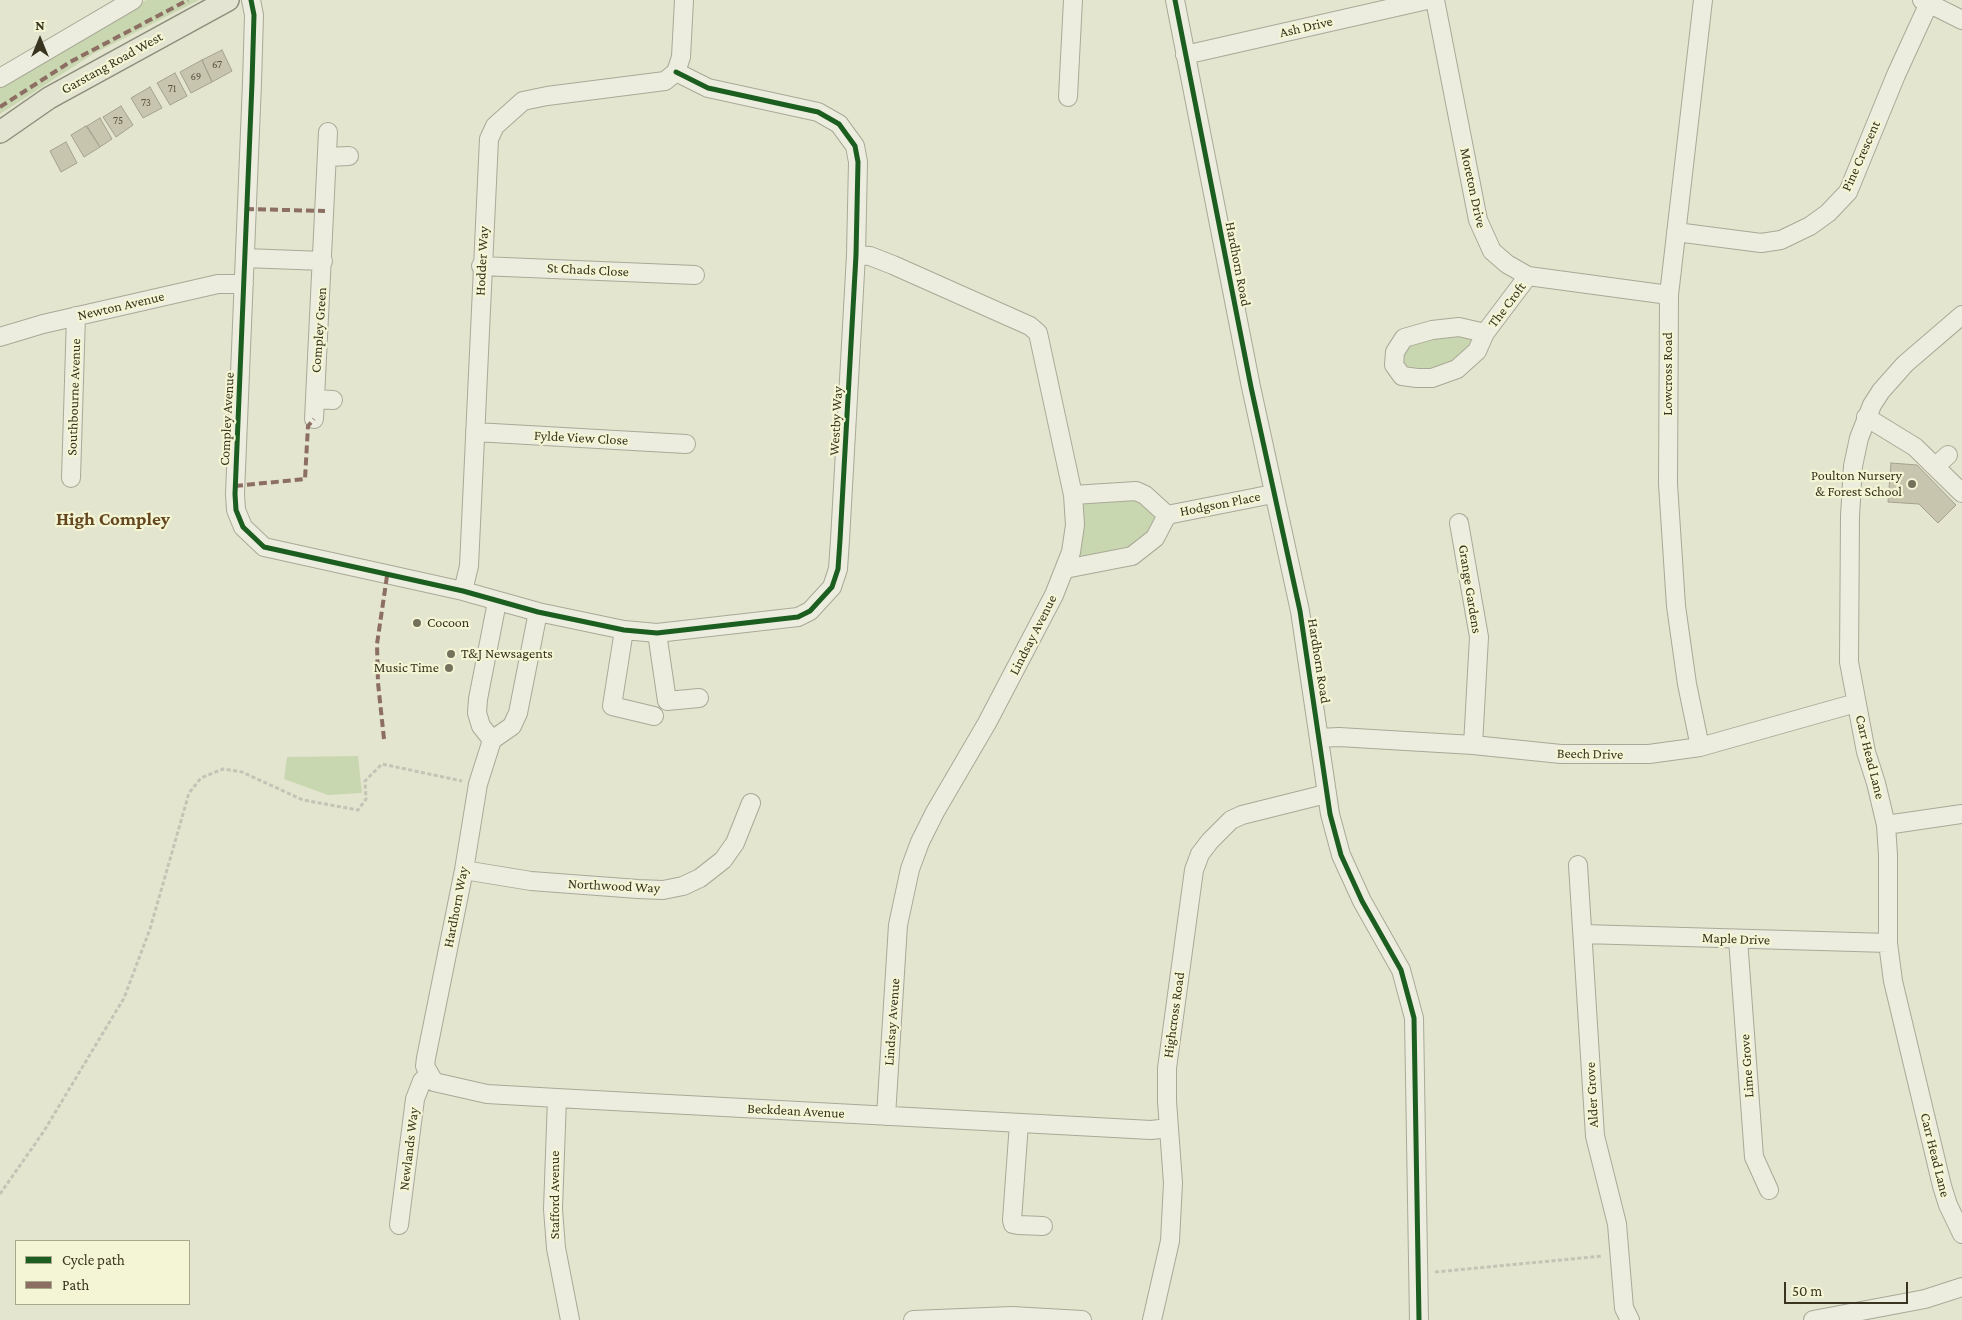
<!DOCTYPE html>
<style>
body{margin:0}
#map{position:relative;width:1962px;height:1320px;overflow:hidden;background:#e3e5ce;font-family:"Crimson Pro",serif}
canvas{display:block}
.legend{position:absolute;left:15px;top:1240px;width:175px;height:65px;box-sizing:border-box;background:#f3f5d4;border:1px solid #a8a88c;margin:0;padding:6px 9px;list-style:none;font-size:15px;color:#38341f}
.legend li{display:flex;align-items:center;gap:10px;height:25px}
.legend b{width:25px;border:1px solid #a8a88c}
.north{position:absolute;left:15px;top:15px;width:50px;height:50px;-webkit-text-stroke:4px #f3f5d4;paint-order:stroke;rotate:0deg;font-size:14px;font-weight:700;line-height:20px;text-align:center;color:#38341f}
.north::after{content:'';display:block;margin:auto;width:18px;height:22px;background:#38341f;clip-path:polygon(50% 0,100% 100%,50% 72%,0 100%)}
.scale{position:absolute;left:1784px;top:1282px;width:124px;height:22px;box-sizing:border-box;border:2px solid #38341f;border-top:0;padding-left:6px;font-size:15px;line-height:18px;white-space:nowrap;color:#38341f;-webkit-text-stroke:4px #f3f5d4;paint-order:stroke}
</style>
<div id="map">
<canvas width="1962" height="1320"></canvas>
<ul class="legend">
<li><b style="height:6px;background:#1b5e20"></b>Cycle path</li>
<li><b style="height:6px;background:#8d6e63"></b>Path</li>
</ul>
<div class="north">N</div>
<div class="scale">50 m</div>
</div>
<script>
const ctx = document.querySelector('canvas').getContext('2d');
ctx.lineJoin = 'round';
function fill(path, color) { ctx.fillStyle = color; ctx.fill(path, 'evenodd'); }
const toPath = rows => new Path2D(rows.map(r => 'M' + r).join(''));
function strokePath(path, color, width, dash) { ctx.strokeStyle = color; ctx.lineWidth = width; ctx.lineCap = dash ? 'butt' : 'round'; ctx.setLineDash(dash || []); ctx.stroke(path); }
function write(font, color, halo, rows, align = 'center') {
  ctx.font = font + ' "Crimson Pro",serif'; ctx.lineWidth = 4.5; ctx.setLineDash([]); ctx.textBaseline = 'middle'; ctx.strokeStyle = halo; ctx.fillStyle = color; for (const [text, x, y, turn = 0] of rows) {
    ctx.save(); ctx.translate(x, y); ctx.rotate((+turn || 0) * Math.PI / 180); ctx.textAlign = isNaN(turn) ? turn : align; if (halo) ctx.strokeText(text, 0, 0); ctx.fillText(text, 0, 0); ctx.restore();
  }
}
fill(toPath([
 [146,0,199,0,93,54,0,114,0,83],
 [1485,333,1457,366,1402,376,1404,338],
 [1125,490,1167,515,1148,545,1065,569,1073,495],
 [358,756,362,793,328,795,284,779,287,757]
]), '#c9d7b1');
const building = toPath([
 [222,50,232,71,212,82,202,60,222,50],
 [202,60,212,82,191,93,180,72,202,60],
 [175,73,187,96,170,105,157,83,175,73],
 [150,87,162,108,143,118,131,98,150,87],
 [121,106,133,125,116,137,103,117,121,106],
 [100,118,112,139,100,147,87,126,100,118],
 [86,126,100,147,84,157,71,135,86,126],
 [66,142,77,163,61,172,50,151,66,142],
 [1891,463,1917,465,1956,505,1938,523,1919,504,1888,502,1891,463]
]);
fill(building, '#c8c5af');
strokePath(building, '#a4a18d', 1);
const minor = toPath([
 [251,0,254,15,252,83,235,494,236,510,243,527,264,547,463,591,538,612,624,630,657,633,798,617,810,611,832,587,838,569,840,540,856,255,858,162,855,146,839,124,818,112,708,88,676,72],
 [1175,0,1251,387,1300,611,1330,814,1341,855,1362,901,1401,970,1414,1018,1419,1320],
 [1435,0,1478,220,1492,251,1507,264,1528,276,1669,295],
 [1922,0,1962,20],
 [1185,55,1427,0],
 [0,78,133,0],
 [1068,97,1073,0],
 [327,157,349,156],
 [1676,232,1761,243,1781,240,1810,226,1828,213,1848,192,1896,75,1929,3],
 [856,255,870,256,893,265,1030,326,1038,333,1073,495,1075,525,1071,552,1054,595,987,723,935,812,920,842,910,869,898,925,886,1116],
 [245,258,323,261],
 [481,266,695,275],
 [1962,315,1905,364,1881,391,1872,405,1859,438,1853,466,1850,516,1849,662,1866,752,1876,783,1886,825,1888,855,1888,943,1893,981,1942,1186,1948,1205,1962,1234],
 [1485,333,1459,327,1432,330,1404,338,1395,352,1394,365,1402,376,1417,378,1432,378,1457,369,1477,351,1485,333,1528,276],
 [0,337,43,324,218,284,244,284],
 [315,399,333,400],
 [1866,417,1915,447,1962,493],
 [314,419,328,132],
 [475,432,686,444],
 [1936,466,1948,455],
 [71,478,76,316],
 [1073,495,1136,491,1145,495,1167,515],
 [1459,523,1479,637,1473,745],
 [1065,569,1132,556,1155,538,1167,515,1273,494],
 [463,591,469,566,489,139,495,126,523,101,547,96,665,81,676,72,681,57,684,0],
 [538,612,518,713,512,726,492,740,478,784,464,870,426,1058,425,1066,434,1082,487,1094,557,1098,1151,1130,1169,1128],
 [624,630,612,706,654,716],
 [657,633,667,701,699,698],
 [1319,738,1339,737,1473,745,1561,754,1649,754,1700,747,1856,703],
 [492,740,481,726,477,713,478,699,497,602],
 [1700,747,1687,684,1676,606,1668,484,1669,295,1703,0],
 [1886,825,1962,814],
 [1578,865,1595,1136,1617,1224,1624,1308,1630,1320],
 [464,870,531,881,638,889,663,890,683,886,700,878,723,860,735,843,751,803],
 [1583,934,1888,943],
 [1738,939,1754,1157,1769,1190],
 [557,1098,553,1209,556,1248,570,1320],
 [1019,1123,1012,1220,1013,1224,1018,1225,1043,1226],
 [399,1225,415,1099,422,1081,428,1076],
 [913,1320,1012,1316,1082,1320],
 [1152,1320,1170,1241,1173,1183,1167,1101,1167,1068,1194,870,1200,854,1210,841,1231,820,1242,815,1326,794],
 [1813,1320,1925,1299,1962,1287]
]);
const major = toPath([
 [0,132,49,98,228,0]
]);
strokePath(minor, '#a9a997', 20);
strokePath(major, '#8e8e7e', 24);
strokePath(toPath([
 [0,1194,44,1131,124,998,150,929,189,793,201,778,223,769,242,772,303,800,358,810,366,799,365,781,382,764,462,781],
 [1435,1272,1603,1256]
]), '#c4c4b6', 3, [4, 2.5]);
strokePath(minor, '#eceddf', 18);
strokePath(major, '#e3e4d1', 21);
strokePath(toPath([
 [0,107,70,62,188,0],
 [246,209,325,211],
 [235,486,305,479,308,426,314,419],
 [384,739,378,683,377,644,387,576]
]), '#8d6e63', 4, [8, 4]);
strokePath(toPath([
 [251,0,254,15,252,83,235,494,236,510,243,527,264,547,463,591,538,612,624,630,657,633,798,617,810,611,832,587,838,569,840,540,856,255,858,162,855,146,839,124,818,112,708,88,676,72],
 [1175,0,1251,387,1300,611,1330,814,1341,855,1362,901,1401,970,1414,1018,1419,1320]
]), '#1b5e20', 5);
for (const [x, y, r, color] of [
 [1912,484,5,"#74725c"],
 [417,623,5,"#74725c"],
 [451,654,5,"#74725c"],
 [449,668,5,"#74725c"]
]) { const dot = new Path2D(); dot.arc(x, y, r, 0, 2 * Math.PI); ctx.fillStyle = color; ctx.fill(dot); strokePath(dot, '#f3f5d4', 2); }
write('11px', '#5c5843', null, [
 ["67",217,65],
 ["69",196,77],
 ["71",172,89],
 ["73",146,103],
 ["75",118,121]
]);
write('14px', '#38341f', '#f3f5d4', [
 ["Ash Drive",1306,27,-13],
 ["Garstang Road West",112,63,-29],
 ["Pine Crescent",1861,156,-66],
 ["Moreton Drive",1473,188,78],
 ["Hodder Way",482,261,-87],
 ["Hardhorn Road",1238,264,79],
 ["St Chads Close",588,270,3],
 ["The Croft",1507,305,-53],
 ["Newton Avenue",121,306,-13],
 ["Compley Green",319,330,-86],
 ["Lowcross Road",1668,374,-90],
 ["Southbourne Avenue",74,397,-88],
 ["Compley Avenue",227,419,-87],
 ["Westby Way",836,421,-87],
 ["Fylde View Close",581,438,3],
 ["Hodgson Place",1220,504,-11],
 ["Grange Gardens",1470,589,81],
 ["Lindsay Avenue",1033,635,-63],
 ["Hardhorn Road",1319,661,81],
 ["Beech Drive",1590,754,1],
 ["Carr Head Lane",1870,757,76],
 ["Northwood Way",614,886,3],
 ["Hardhorn Way",456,907,-79],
 ["Maple Drive",1736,939,2],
 ["Highcross Road",1174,1015,-82],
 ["Lindsay Avenue",892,1022,-86],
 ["Lime Grove",1747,1066,-94],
 ["Alder Grove",1592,1095,-93],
 ["Beckdean Avenue",796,1111,3],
 ["Newlands Way",409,1149,-83],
 ["Carr Head Lane",1935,1155,76],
 ["Stafford Avenue",555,1195,-90]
]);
write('14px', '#38341f', '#f3f5d4', [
 ["Poulton Nursery",1902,476],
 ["& Forest School",1902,492],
 ["Cocoon",427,623,"left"],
 ["T&J Newsagents",461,654,"left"],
 ["Music Time",439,668]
], 'right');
write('bold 19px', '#64461f', '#f3f5d4', [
 ["High Compley",113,519]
]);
</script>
